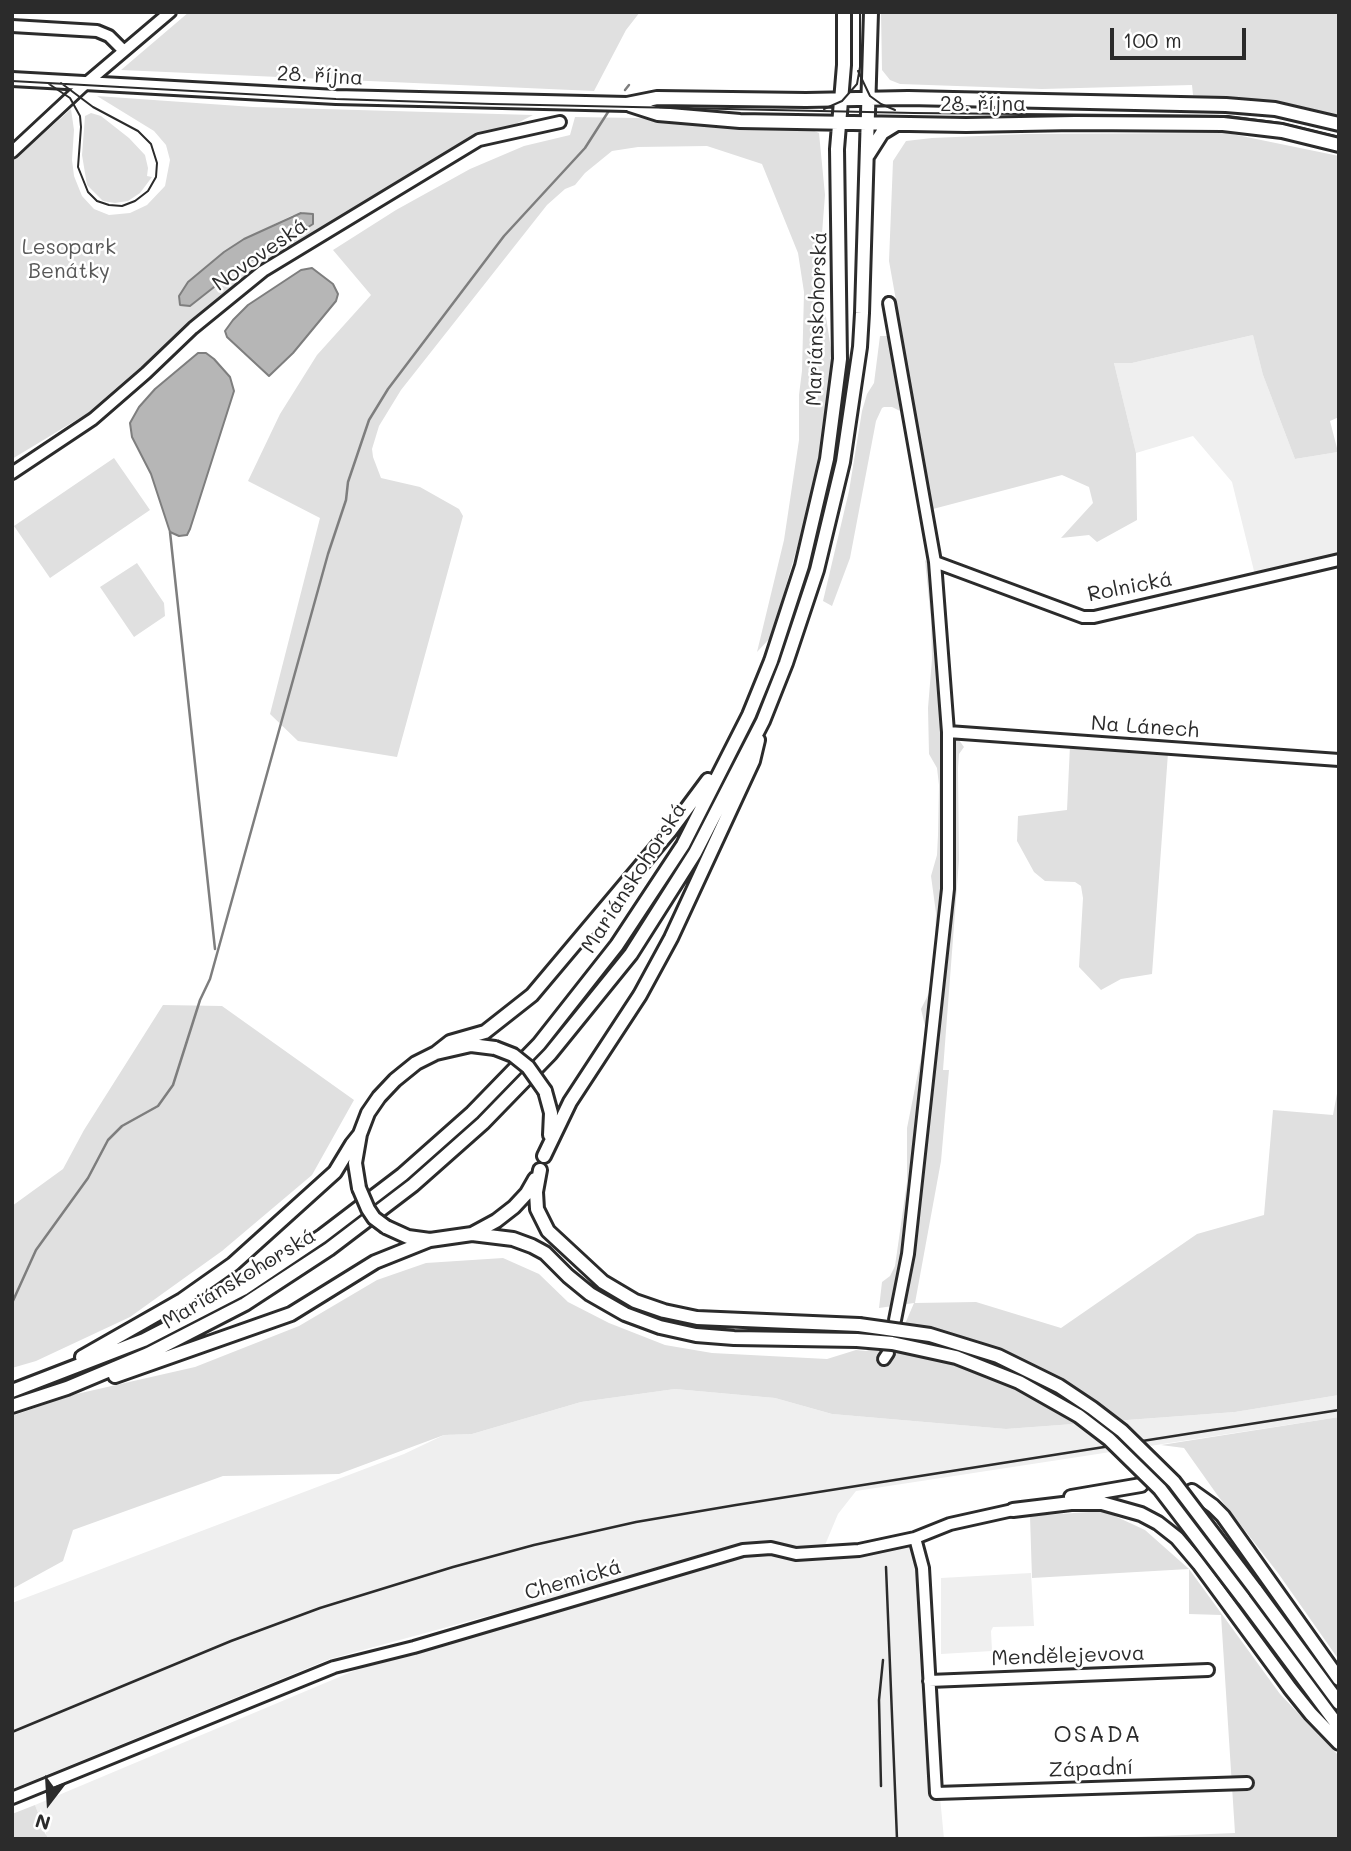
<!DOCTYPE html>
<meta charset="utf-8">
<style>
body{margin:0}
#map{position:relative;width:1351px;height:1851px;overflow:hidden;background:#fff;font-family:Mali,sans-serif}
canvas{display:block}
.frame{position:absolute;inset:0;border:14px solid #2b2b2b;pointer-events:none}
.north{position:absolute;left:14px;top:1767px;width:70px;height:70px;-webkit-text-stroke:5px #fff;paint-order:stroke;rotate:197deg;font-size:19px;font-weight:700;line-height:28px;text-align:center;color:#2b2b2b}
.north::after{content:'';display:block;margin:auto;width:24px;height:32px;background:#2b2b2b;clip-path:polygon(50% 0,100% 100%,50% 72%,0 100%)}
.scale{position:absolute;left:1110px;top:28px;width:136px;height:32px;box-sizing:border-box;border:4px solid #2b2b2b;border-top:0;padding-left:9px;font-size:21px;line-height:24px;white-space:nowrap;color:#2b2b2b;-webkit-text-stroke:5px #fff;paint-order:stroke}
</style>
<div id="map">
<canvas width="1351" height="1851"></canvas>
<div class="frame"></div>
<div class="north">N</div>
<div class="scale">100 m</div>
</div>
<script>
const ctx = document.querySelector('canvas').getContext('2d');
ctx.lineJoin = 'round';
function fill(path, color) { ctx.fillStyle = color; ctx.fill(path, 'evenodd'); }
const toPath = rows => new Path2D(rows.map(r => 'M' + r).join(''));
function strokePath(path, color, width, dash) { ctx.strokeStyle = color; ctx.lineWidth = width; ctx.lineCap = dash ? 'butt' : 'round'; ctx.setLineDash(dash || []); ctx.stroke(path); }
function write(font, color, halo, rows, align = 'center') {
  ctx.font = font + ' Mali,sans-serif'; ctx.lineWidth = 5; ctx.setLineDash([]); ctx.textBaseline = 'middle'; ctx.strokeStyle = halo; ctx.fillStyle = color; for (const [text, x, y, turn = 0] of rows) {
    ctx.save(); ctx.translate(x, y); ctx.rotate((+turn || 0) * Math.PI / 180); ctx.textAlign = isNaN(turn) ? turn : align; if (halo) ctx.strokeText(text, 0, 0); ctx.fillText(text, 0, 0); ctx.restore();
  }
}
fill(toPath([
 [1253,335,1263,375,1295,459,1338,452,1339,555,1255,575,1232,482,1193,436,1136,453,1114,363,1132,363],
 [675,1389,775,1398,832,1414,1006,1429,1235,1412,1339,1395,1339,1417,856,1491,838,1514,825,1545,853,1546,920,1533,924,1542,929,1681,944,1839,48,1839,35,1805,413,1646,476,1628,546,1600,330,1659,12,1789,12,1603,404,1454,444,1435,472,1434,581,1402],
 [1031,1573,1034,1626,993,1627,991,1631,992,1651,941,1654,941,1578]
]), '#efefef');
fill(toPath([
 [189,12,640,12,626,30,594,91,121,70],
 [881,12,1339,12,1339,118,1285,105,1193,95,1192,85,1042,89,900,84,890,80,882,70],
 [97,96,253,107,533,115,394,187,265,271,136,371,88,413,12,459,12,162,71,109,74,130,72,160,74,176,82,196,94,209,109,215,130,213,147,205,165,186,170,160,166,145,154,131],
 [293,215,306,229,229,274,188,282,224,252,244,239],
 [91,113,101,116,129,138,145,155,148,168,147,176,152,177,140,193,128,201,115,203,103,201,87,185,82,155,85,116],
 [575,117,637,118,812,130,819,133,825,195,819,272,833,362,820,453,805,520,771,637,757,652,784,540,799,440,799,395,802,371,804,292,798,253,762,164,707,146,638,147,612,151,585,173,575,185,565,189,547,205,401,390,379,426,372,449,373,457,381,478,420,487,459,509,463,516,397,757,298,741,270,714,320,518,248,481,280,414,317,355,371,295,333,250,396,210,470,169,524,146,570,135],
 [1227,133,1339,156,1339,417,1330,421,1338,452,1295,459,1263,375,1253,335,1132,363,1114,363,1136,453,1137,520,1097,542,1089,535,1061,538,1093,503,1089,487,1062,475,933,509,889,261,893,161,906,141,932,138,1026,134],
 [880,336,890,336,900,411,892,407,884,407,882,408,876,421,850,558,832,606,823,601,849,491,862,411,867,394,874,383],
 [114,458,150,510,50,578,14,526],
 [925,560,935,569,948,725,964,747,959,754,958,768,959,860,943,1070,949,1070,941,1161,915,1303,976,1302,1061,1328,1197,1234,1264,1215,1273,1110,1333,1115,1339,1083,1339,1395,1235,1412,1006,1429,832,1414,775,1398,675,1389,581,1402,472,1434,444,1435,339,1474,223,1476,73,1530,63,1561,12,1589,12,1416,72,1395,195,1367,299,1326,377,1280,426,1263,503,1258,539,1274,568,1302,609,1323,665,1345,712,1353,827,1359,856,1350,866,1351,899,1338,914,1303,879,1308,882,1282,890,1276,895,1266,907,1182,907,1128,924,1043,925,1026,921,1009,929,993,935,940,936,913,931,876,937,855,938,835,939,785,937,768,929,754,928,708,932,659,931,620],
 [137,563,164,603,165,616,134,637,100,587],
 [1070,745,1168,753,1152,974,1121,979,1101,990,1079,967,1083,898,1081,886,1075,882,1045,881,1034,872,1017,841,1018,816,1067,810],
 [163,1005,222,1006,354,1100,312,1175,222,1251,130,1317,36,1361,12,1368,12,1206,63,1169,84,1130],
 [1339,1417,1339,1660,1278,1573,1218,1496,1184,1448,1161,1445],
 [1104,1511,1145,1530,1189,1569,1280,1694,1339,1756,1339,1839,1086,1839,1235,1833,1221,1615,1189,1614,1189,1569,1032,1578,1030,1516],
 [35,1805,48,1839,12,1839,12,1814]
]), '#e0e0e0');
const water = toPath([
 [301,213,313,214,313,224,280,245,242,265,190,306,180,305,179,296,188,282,224,252,244,239,301,213],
 [312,268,333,284,338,294,336,301,293,353,269,376,227,337,225,331,233,320,248,305,301,270,312,268],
 [198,353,206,353,214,359,230,377,234,391,190,529,187,535,179,536,170,532,151,474,132,437,130,423,139,407,155,389,198,353]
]);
fill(water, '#b6b6b6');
strokePath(water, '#7e7e7e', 2);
strokePath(toPath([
 [625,90,629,85],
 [170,532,215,949],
 [12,1303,36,1250,88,1178,108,1140,122,1126,158,1106,173,1085,200,1000,210,979,328,554,346,500,348,482,369,420,388,389,504,236,585,148,610,109]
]), '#7e7e7e', 2.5);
const minor = toPath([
 [12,26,97,31,109,36,124,51],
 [12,152,84,85,170,12],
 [889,303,935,562,948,732,948,889,908,1254,895,1320],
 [12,473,93,419,146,373,193,328,263,271,479,140,560,122],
 [935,562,1083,617,1094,617,1339,560],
 [948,732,1339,760],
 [884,1359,888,1353],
 [915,1538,923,1568,936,1793,1247,1783],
 [929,1681,1208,1670],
 [12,1798,334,1667,414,1647,743,1550,771,1548,796,1554,859,1550,915,1538,950,1524,1013,1510]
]);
const major = toPath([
 [12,79,336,97,627,104,657,98,806,100,908,98,1226,105,1275,109,1339,124],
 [630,105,658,114,740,121,966,125,1075,123,1223,124,1282,131,1339,145],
 [868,155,882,133,895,125],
 [436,1053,450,1042,485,1032,532,995,670,831,708,780],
 [545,1091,551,1113,550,1135],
 [544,1156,570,1102,640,995,671,938,753,761,758,740],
 [540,1170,536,1192,537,1209,548,1231,603,1282,635,1301,664,1311,697,1318,859,1325],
 [359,1188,355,1163,360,1134,368,1113,379,1097,395,1080,416,1063,436,1053,471,1045,495,1048],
 [386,1227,408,1237,430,1240,472,1234,496,1221,514,1207,527,1193,535,1179],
 [472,1234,513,1239,532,1246,545,1253,568,1276,590,1294,625,1314,660,1327,696,1335,734,1338,857,1340],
 [82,1357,182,1300,233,1264,335,1172,352,1144,360,1134],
 [115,1376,291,1314,375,1262,430,1240],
 [12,1391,144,1340,243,1289,322,1236,402,1175,472,1113,539,1044,617,945,683,845,749,715,771,661,802,566,827,459,840,359,837,149,844,65,844,12],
 [12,1406,67,1388,148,1354,245,1304,329,1249,413,1185,483,1123,550,1054,631,954,695,853,763,721,786,663,817,570,843,462,860,347,862,313,871,12],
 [1192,1491,1213,1506,1223,1516,1339,1679],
 [1071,1497,1141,1485],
 [1013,1510,1071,1503,1102,1503,1141,1514,1158,1523,1177,1538,1199,1564,1290,1688,1311,1714,1339,1743],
 [1255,1589,1339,1703],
 [1243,1598,1339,1727]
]);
strokePath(minor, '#2b2b2b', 16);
strokePath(major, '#2b2b2b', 18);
strokePath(minor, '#fff', 10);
strokePath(major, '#fff', 12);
strokePath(toPath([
 [858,71,870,96,881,104,895,110],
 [12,81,336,99,492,104,914,113,1228,116,1281,123,1339,137],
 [49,84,70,98,80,116,81,127,78,167,88,192,97,201,109,205,122,206,135,201,148,191,156,177,157,163,151,144,138,131,93,107,61,83],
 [824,109,842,101,857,84,860,67,860,12]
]), '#2b2b2b', 2);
strokePath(toPath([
 [886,1567,897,1839],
 [12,1732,231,1641,320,1608,453,1567,534,1545,636,1522,736,1505,1339,1410],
 [881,1786,879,1700,883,1660]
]), '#2b2b2b', 2.5);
const majorBridge = toPath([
 [495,1048,513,1055,528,1067,545,1091],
 [359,1188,368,1209,374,1218,386,1227],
 [859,1325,930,1335,998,1356,1059,1386,1092,1408,1122,1431,1174,1482,1255,1589],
 [857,1340,892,1343,956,1357,1019,1382,1079,1416,1109,1439,1160,1489,1243,1598]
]);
strokePath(majorBridge, '#2b2b2b', 18, []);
strokePath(majorBridge, '#fff', 12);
write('21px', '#2b2b2b', '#fff', [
 ["28. října",320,76,3],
 ["28. října",983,105],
 ["Novoveská",260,255,-35],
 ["Mariánskohorská",817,319,-88],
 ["Rolnická",1130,587,-11],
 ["Na Lánech",1145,727,4],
 ["Mariánskohorská",634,878,-57],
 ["Mariánskohorská",239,1279,-31],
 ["Chemická",573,1580,-16],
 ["Mendělejevova",1068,1656,-2],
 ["Západní",1091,1769,-2]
]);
write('21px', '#585858', '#fff', [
 ["Lesopark",69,248],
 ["Benátky",69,272]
]);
ctx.letterSpacing = '2px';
write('23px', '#2b2b2b', '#fff', [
 ["OSADA",1098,1735]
]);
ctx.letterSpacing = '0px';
</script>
